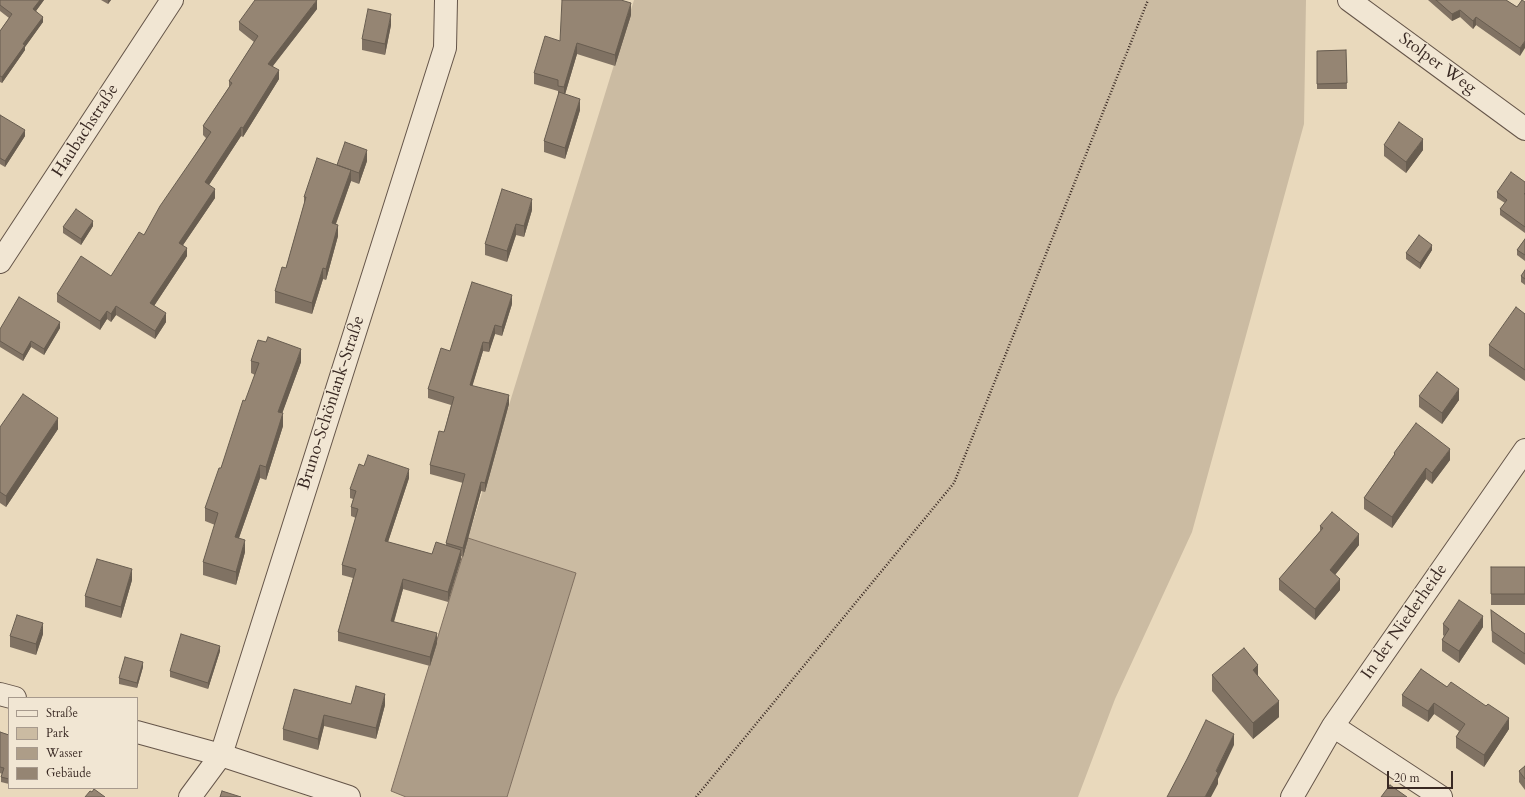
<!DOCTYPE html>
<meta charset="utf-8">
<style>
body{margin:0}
#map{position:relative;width:1525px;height:797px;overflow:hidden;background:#e9d9bc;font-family:Cardo,serif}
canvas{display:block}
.legend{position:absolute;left:8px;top:697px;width:130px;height:92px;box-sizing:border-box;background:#f1e6d3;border:1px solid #a79a8d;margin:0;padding:5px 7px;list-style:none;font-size:12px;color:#392923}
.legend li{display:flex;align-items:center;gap:8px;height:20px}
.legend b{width:20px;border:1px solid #a79a8d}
.scale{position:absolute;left:1387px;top:771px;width:66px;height:18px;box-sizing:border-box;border:2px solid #392923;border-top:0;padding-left:5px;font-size:12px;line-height:14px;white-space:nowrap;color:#392923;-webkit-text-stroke:3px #f1e6d3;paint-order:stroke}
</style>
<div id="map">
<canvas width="1525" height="797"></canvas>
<ul class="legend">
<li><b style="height:5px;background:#f1e6d3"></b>Straße</li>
<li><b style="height:11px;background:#cbbba2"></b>Park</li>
<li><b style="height:11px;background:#ad9d88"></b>Wasser</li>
<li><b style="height:11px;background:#958573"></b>Gebäude</li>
</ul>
<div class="scale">20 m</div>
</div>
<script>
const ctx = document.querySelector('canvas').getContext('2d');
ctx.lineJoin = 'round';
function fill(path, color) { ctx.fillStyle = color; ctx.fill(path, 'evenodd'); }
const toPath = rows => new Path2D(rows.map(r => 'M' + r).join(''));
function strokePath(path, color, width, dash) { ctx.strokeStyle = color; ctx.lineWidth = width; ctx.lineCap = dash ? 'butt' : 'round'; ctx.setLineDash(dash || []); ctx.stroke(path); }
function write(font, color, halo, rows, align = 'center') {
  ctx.font = font + ' Cardo,serif'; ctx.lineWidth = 3; ctx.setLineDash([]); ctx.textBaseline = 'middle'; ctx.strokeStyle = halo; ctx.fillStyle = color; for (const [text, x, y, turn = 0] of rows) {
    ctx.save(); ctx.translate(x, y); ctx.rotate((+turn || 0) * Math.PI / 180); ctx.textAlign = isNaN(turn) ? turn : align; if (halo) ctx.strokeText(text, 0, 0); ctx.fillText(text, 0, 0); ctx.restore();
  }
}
fill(toPath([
 [634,0,1306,0,1304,124,1192,532,1115,699,1078,797,507,797,576,573,468,538]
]), '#cbbba2');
const water = toPath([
 [468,538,576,573,507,797,406,797,391,791,468,538]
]);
fill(water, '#ad9d88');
strokePath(water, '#7f6f60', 1);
const minor = toPath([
 [1349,0,1525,129],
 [0,262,172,0],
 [0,694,15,698],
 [1333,726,1441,797],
 [137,732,221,755,349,797],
 [190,797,221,755,445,48,446,0],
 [1292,797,1333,726,1525,450]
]);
strokePath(minor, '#655549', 24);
strokePath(toPath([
 [696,797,954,483,1148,0]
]), '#392923', 2.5, [1, 2]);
strokePath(minor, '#f1e6d3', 22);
fill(toPath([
 [0,0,44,0,36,11,43,22,25,47,25,50,2,83,0,82,0,31,9,18,0,11],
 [101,0,111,0,108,4],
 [1428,0,1506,0,1517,7,1522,0,1520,56,1476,25,1473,29,1460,17,1452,21],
 [317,9,273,66,279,79,243,137,241,136,209,185,215,198,183,245,187,256,154,306,166,322,155,339,116,315,111,322,107,319,100,330,57,302,57,294,111,276,144,235,206,138,203,135,203,126,229,87,229,81,254,42,239,30,239,22],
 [631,15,615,66,577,54,565,94,580,110,565,159,544,152,544,141,558,97,558,91,534,84,534,73,560,41],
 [391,25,385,55,362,50,362,39],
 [1346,50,1347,89,1317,89,1317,51],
 [0,115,25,136,5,167,0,164],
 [1384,145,1423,150,1406,173,1384,156],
 [367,161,359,184,351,181,336,224,338,236,326,280,323,279,312,314,275,303,275,291,286,268,304,204,304,197,337,165],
 [1525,182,1525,233,1500,215,1500,209,1505,203,1497,198,1497,192],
 [532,210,524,237,516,235,507,262,485,255,485,244],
 [93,226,81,245,63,233,63,227],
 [1525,239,1525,261,1517,255,1517,250],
 [1432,250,1420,269,1406,259,1406,253],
 [1525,270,1525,285,1521,282,1521,276],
 [512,304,502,336,495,334,489,352,483,351,472,386,509,404,485,492,481,491,463,557,461,556,461,559,448,602,403,589,394,622,437,643,430,666,338,641,338,632,353,578,342,575,342,565,356,518,351,516,351,507,353,499,350,498,350,489,409,478,388,542,432,554,446,545,446,543,463,483,430,474,430,465,445,429,451,405,428,398,428,389,450,351],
 [1525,314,1525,381,1489,356,1489,345],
 [60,328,44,355,31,347,23,361,0,347,0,329],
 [251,361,301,362,282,413,283,426,266,480,260,478,239,538,245,552,236,585,203,575,203,562,215,525,205,521,205,508,221,468,255,375,251,373],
 [1419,396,1459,400,1442,424,1419,407],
 [0,427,58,429,6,507,0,503],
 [1394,453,1450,460,1432,484,1426,479,1392,528,1364,509,1364,498,1394,455],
 [1320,526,1359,545,1335,575,1340,590,1315,620,1279,590,1279,579,1320,531],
 [1491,567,1525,567,1525,605,1491,605],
 [132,580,121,618,85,607,85,596],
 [1491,610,1525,634,1525,665,1492,642],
 [1443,624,1483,627,1459,663,1442,651,1442,640,1444,636,1443,635],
 [43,634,36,655,10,647,10,636],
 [220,651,208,689,170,677,170,671],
 [143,667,137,688,119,684,119,678],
 [1421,669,1509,729,1484,767,1456,748,1456,737,1459,731,1434,714,1428,722,1402,706,1402,695],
 [1212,675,1258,677,1279,717,1253,739,1212,691],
 [351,704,385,705,376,739,324,726,318,750,283,740,283,729],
 [0,732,9,735,9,784,1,782,1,777,2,774,0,773],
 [1525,766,1525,790,1519,782,1519,771]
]), '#807263');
fill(toPath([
 [40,0,44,0,33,15,33,9],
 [108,0,111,0,108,4],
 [317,0,317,9,268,72,268,64],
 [631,3,631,15,615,66,615,55],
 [1460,10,1460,17,1452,21,1452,14],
 [391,14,391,25,385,55,385,44],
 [43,17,43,22,25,47,25,50,2,83,2,77,23,44],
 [1476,17,1476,25,1473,29,1473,21],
 [1525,41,1525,48,1520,56,1520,48],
 [577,43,577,54,564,98,564,87],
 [279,70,279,79,243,137,243,128],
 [580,99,580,110,565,159,565,148],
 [241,127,241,136,205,191,205,182],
 [25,130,25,136,5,167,5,161],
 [1423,139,1423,150,1406,173,1406,162],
 [367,150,367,161,359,184,359,173],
 [351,170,351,181,332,234,332,223],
 [215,189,215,198,179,251,179,243],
 [532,199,532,210,524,237,524,226],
 [93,221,93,226,81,245,81,239],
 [516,224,516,235,507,262,507,251],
 [338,225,338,236,326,280,326,269],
 [1432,245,1432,250,1420,269,1420,263],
 [187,248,187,256,150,312,150,303],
 [323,268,323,279,312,314,312,303],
 [512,295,512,304,502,336,502,327],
 [116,306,116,315,111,322,111,314],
 [107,311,107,319,100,330,100,321],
 [166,313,166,322,155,339,155,331],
 [60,322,60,328,44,355,44,349],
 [495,325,495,334,489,352,489,343],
 [31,341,31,347,23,361,23,355],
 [483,342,483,351,470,394,470,385],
 [301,349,301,362,278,425,278,412],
 [1459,389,1459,400,1442,424,1442,413],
 [509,395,509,404,485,492,485,483],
 [283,413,283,426,266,480,266,467],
 [58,418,58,429,6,507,6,496],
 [1450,449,1450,460,1432,484,1432,473],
 [260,465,260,478,235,549,235,537],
 [1426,468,1426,479,1392,528,1392,517],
 [409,469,409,478,385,551,385,541],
 [481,482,481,491,463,557,463,548],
 [1359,534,1359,545,1330,581,1330,570],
 [245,540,245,552,236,585,236,572],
 [461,550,461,559,448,602,448,592],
 [132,569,132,580,121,618,121,607],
 [403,579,403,589,391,631,391,621],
 [1340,579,1340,590,1315,620,1315,609],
 [1483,616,1483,627,1459,663,1459,651],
 [43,623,43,634,36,655,36,644],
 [437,633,437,643,430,666,430,657],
 [220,646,220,651,208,689,208,683],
 [143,662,143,667,137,688,137,683],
 [1258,665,1258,681,1253,670],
 [385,694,385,705,376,739,376,728],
 [1279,701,1279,717,1253,739,1253,723],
 [1434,703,1434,714,1428,722,1428,711],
 [324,715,324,726,318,750,318,739],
 [1509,718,1509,729,1484,767,1484,755],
 [1234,734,1234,745,1218,779,1218,784,1211,797,1205,797,1216,771]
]), '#685d50');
const building = toPath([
 [0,0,40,0,33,9,43,17,23,44,25,45,2,77,0,76,0,31,12,14,0,5,0,0],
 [255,0,317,0,268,64,279,70,243,128,241,127,205,182,215,189,179,243,187,248,150,303,166,313,155,331,116,306,111,314,107,311,100,321,57,294,81,256,111,276,139,232,144,235,160,206,211,132,203,126,232,83,229,81,258,36,239,22,255,0],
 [562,0,621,0,631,3,615,55,577,43,564,87,558,86,558,80,534,73,545,36,560,41,562,0],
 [1436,0,1506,0,1517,7,1522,0,1525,2,1525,41,1520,48,1476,17,1473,21,1460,10,1452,14,1436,0],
 [368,9,391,14,385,44,362,39,368,9],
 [1346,50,1347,83,1317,84,1317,51,1346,50],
 [559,92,580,99,565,148,544,141,559,92],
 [0,115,25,130,5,161,0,158,0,115],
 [1399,122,1423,139,1406,162,1384,145,1399,122],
 [345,142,367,150,359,173,337,165,345,142],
 [317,158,351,170,332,223,338,225,326,269,323,268,312,303,275,291,282,267,286,268,306,197,304,197,317,158],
 [1511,172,1525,182,1525,193,1524,194,1525,194,1525,227,1500,209,1507,200,1497,192,1511,172],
 [502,189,532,199,524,226,516,224,507,251,485,244,502,189],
 [76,209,93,221,81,239,63,227,76,209],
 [1419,235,1432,245,1420,263,1406,253,1419,235],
 [1525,239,1525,255,1517,250,1525,239],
 [1525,270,1525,279,1521,276,1525,270],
 [472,282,512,295,502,327,495,325,489,343,483,342,470,385,509,395,485,483,481,482,463,548,446,543,465,474,430,465,439,431,444,432,445,429,454,397,428,389,441,348,450,351,472,282],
 [19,297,60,322,44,349,31,341,23,355,0,341,0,329,19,297],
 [1516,307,1525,314,1525,370,1489,345,1516,307],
 [268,337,301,349,278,412,283,413,266,467,260,465,235,537,245,540,236,572,203,562,218,513,205,508,219,468,221,468,243,400,245,401,259,363,251,361,258,340,266,342,268,337],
 [1437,372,1459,389,1442,413,1419,396,1437,372],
 [23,394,58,418,6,496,0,492,0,427,23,394],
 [1416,423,1450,449,1432,473,1426,468,1392,517,1364,498,1395,454,1394,453,1416,423],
 [368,455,409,469,385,541,432,554,436,542,461,550,448,592,403,579,391,621,437,633,430,657,338,632,356,569,342,565,358,509,351,507,356,491,350,489,359,464,364,466,368,455],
 [1332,512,1359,534,1330,570,1340,579,1315,609,1279,579,1323,528,1320,526,1332,512],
 [97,559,132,569,121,607,85,596,97,559],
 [1491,567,1525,567,1525,594,1491,594,1491,567],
 [1459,600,1483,616,1459,651,1442,640,1449,629,1443,624,1459,600],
 [1491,610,1525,634,1525,654,1492,631,1491,610],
 [17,615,43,623,36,644,10,636,17,615],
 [181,634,220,646,208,683,170,671,181,634],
 [1244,648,1258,665,1253,670,1279,701,1253,723,1212,675,1244,648],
 [125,657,143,662,137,683,119,678,125,657],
 [1421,669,1447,687,1451,682,1486,706,1488,704,1509,718,1484,755,1456,737,1465,724,1434,703,1428,711,1402,695,1421,669],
 [356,686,385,694,376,728,324,715,318,739,283,729,294,689,351,704,356,686],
 [1206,720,1234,734,1216,771,1218,773,1205,797,1167,797,1187,759,1206,720],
 [0,732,9,735,9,779,1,777,4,768,0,767,0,732],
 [1525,766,1525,779,1519,771,1525,766],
 [1390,785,1407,797,1381,797,1390,785],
 [94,789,105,797,85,797,90,791,92,792,94,789],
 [222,791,241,797,220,797,222,791]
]);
fill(building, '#958573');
strokePath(building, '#685d50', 1);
write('17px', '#392923', '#f1e6d3', [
 ["Stolper Weg",1437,64,36],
 ["Haubachstraße",86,131,-57],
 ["Bruno-Schönlank-Straße",332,403,-72],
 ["In der Niederheide",1405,622,-55]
]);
</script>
